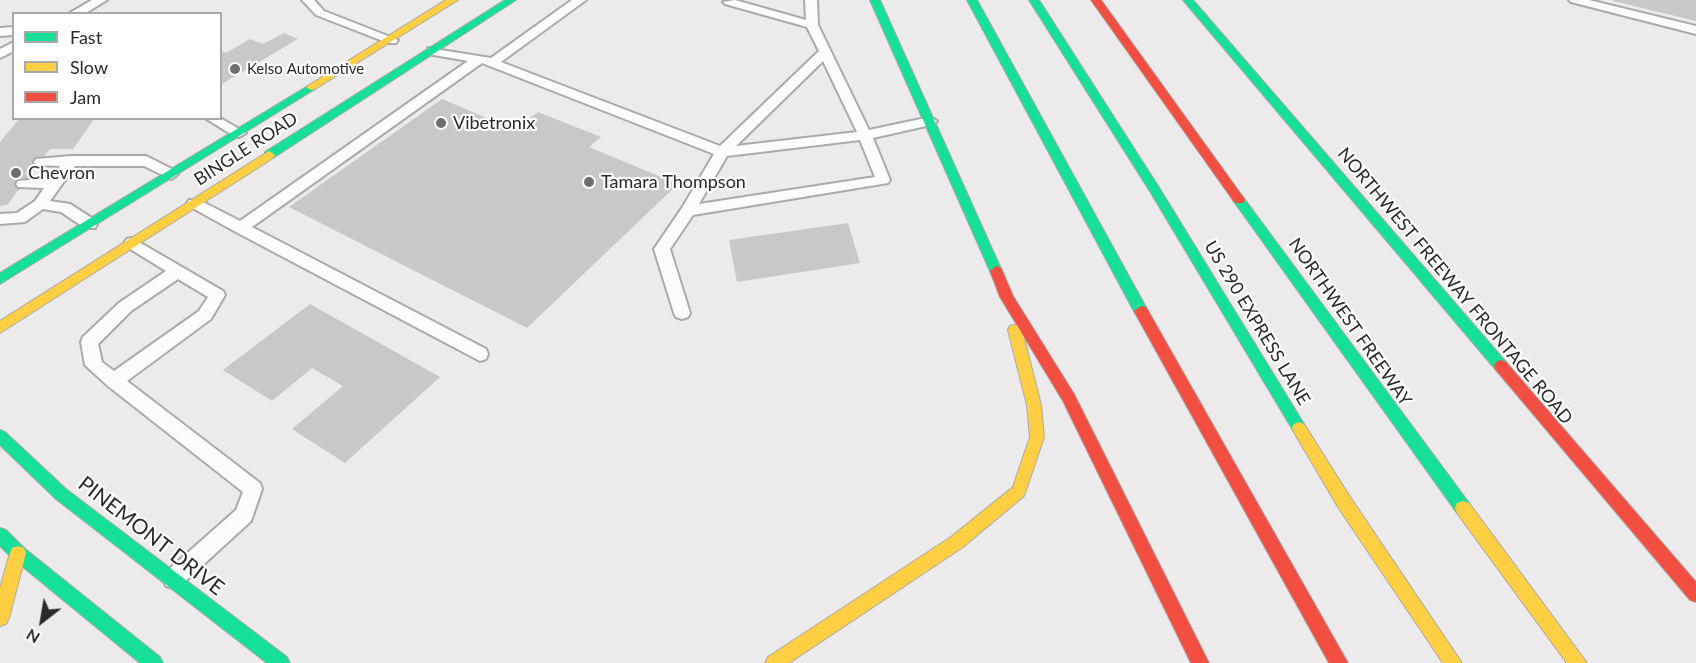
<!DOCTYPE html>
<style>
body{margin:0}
#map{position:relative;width:1696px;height:663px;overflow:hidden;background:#eceaea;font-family:Lato,sans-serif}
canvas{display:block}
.legend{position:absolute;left:12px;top:12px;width:210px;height:108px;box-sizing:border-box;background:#fff;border:2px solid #aaa9a9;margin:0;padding:8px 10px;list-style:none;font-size:18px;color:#2b2929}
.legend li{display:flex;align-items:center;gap:12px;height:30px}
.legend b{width:30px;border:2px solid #aaa9a9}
.north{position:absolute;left:12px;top:591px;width:60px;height:60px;-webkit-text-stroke:4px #fff;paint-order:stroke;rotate:211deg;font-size:16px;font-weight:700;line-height:24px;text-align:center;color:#2b2929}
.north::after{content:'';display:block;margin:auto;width:21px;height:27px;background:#2b2929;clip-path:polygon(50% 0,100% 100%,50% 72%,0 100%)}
</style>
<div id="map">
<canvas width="1696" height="663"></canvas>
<ul class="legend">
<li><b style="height:8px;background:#16e098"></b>Fast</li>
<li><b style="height:8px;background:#ffcf43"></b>Slow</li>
<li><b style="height:8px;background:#f24e42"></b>Jam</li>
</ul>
<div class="north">N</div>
</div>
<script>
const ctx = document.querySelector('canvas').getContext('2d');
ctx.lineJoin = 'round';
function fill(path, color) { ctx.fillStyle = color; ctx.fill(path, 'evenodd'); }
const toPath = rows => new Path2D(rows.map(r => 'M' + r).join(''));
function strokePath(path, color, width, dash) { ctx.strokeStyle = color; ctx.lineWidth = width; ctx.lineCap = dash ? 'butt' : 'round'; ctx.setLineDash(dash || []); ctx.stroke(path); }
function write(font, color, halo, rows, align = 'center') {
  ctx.font = font + ' Lato,sans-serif'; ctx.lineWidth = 4.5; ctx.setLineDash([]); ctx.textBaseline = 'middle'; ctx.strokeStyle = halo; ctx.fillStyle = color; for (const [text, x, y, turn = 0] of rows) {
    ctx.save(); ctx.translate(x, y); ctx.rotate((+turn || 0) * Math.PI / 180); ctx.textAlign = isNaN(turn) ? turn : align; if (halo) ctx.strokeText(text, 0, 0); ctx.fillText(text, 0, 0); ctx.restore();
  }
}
fill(toPath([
 [1613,0,1696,0,1696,21,1613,1],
 [284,33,298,39,220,85,220,50,226,53,250,39,263,44],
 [442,99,515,130,538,112,601,137,589,147,678,184,527,328,289,207],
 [20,118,95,118,73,149,50,149,7,205,0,206,0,142],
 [848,223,860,263,737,282,729,240],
 [310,304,440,377,345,463,292,429,343,386,312,368,272,401,223,370]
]), '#c9c7c7');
const lane = toPath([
 [92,0,107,0,84,14,68,14,92,0],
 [302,0,314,0,324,11,398,40,396,43,388,43,316,15,302,0],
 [572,0,586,0,501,62,720,146,819,51,807,27,725,4,723,2,735,0,806,20,805,0,817,0,818,25,869,130,930,117,937,121,935,124,873,138,890,180,888,183,693,215,670,249,690,313,688,317,682,319,676,317,674,313,654,249,682,208,714,154,482,63,252,227,486,349,488,354,486,359,480,361,236,232,189,206,187,203,189,200,199,200,240,221,468,61,428,54,428,48,491,58,572,0],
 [823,61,857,132,736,146,823,61],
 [860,140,875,177,699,204,727,156,860,140],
 [1569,0,1589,0,1696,26,1696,34,1571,2,1569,0],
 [14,27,14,35,0,36,0,28,14,27],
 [14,42,14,51,0,58,0,49,14,42],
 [205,118,220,118,246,133,239,137,234,136,205,118],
 [71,156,146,156,176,171,178,174,171,179,144,166,75,166,50,201,70,204,95,220,97,224,95,228,85,228,61,212,43,209,25,222,0,224,0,214,17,213,35,201,44,188,18,187,16,184,18,181,51,178,60,166,36,165,34,162,36,159,71,156],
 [132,238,223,291,225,295,211,319,127,381,260,483,262,489,251,521,180,586,173,588,166,586,163,579,166,572,236,510,243,492,108,386,85,365,81,342,83,337,119,303,166,271,127,247,124,243,127,239,132,238],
 [178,279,208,297,199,311,114,371,102,362,98,344,131,311,178,279]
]);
const fast = toPath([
 [505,0,516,0,273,158,265,158,265,152,505,0],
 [870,0,880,0,1002,271,1001,274,991,274,990,271,870,0],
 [967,0,977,0,1148,311,1146,315,1136,315,967,0],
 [1029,0,1039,0,1160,189,1304,424,1306,428,1304,432,1299,434,1294,432,1151,193,1029,0],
 [1183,0,1193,0,1506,362,1508,366,1506,370,1496,370,1183,0],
 [311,84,316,87,315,89,0,284,0,273,311,84],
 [1239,196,1243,197,1469,503,1471,508,1469,513,1463,515,1457,513,1235,203,1233,200,1235,197,1239,196],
 [0,430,5,432,66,489,287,657,290,663,267,663,56,499,0,445,0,430],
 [0,528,6,530,24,548,160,657,163,663,140,663,12,558,0,546,0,528]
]);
const slow = toPath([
 [446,0,458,0,315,89,311,90,306,87,446,0],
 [269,151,275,155,273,158,0,333,0,321,269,151],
 [1015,325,1020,326,1022,330,1041,405,1044,437,1024,496,963,547,789,663,765,663,768,657,951,537,1013,487,1030,437,1027,405,1008,330,1010,326,1015,325],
 [1299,422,1304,424,1350,497,1462,663,1443,663,1338,507,1294,432,1292,428,1294,424,1299,422],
 [1463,501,1469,503,1587,663,1567,663,1457,513,1455,508,1457,503,1463,501],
 [18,546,24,548,26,553,9,618,6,624,0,626,0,588,10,553,12,548,18,546]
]);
const jam = toPath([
 [1091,0,1101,0,1243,197,1245,200,1243,203,1235,203,1091,0],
 [996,266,1001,268,1013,296,1074,394,1209,663,1191,663,1063,401,1000,297,990,271,996,266],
 [1141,306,1146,307,1348,663,1329,663,1134,311,1141,306],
 [1501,360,1506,362,1696,582,1696,602,1690,600,1496,370,1494,366,1496,362,1501,360]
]);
strokePath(lane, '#aba9a9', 4);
strokePath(fast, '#aba9a9', 2);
strokePath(slow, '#aba9a9', 2);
strokePath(jam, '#aba9a9', 2);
fill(lane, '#fcfcfc');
fill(fast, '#16e098');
fill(slow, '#ffcf43');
fill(jam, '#f24e42');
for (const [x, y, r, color] of [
 [235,69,6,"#6f6d6d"],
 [441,123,6,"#6f6d6d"],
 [16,173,6,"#6f6d6d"],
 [589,182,6,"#6f6d6d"]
]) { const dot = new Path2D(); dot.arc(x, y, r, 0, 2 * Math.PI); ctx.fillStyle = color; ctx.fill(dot); strokePath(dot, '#fff', 2); }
write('15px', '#2b2929', '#fff', [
 ["Kelso Automotive",247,69]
], 'left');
write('18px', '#2b2929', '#fff', [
 ["Vibetronix",453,123],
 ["Chevron",28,173],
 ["Tamara Thompson",601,182]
], 'left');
write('18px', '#2b2929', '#fff', [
 ["BINGLE ROAD",246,149,-33],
 ["NORTHWEST FREEWAY FRONTAGE ROAD",1455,286,50],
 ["NORTHWEST FREEWAY",1350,322,55],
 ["US 290 EXPRESS LANE",1257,323,59]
]);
write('21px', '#2b2929', '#fff', [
 ["PINEMONT DRIVE",151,536,38]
]);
</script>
